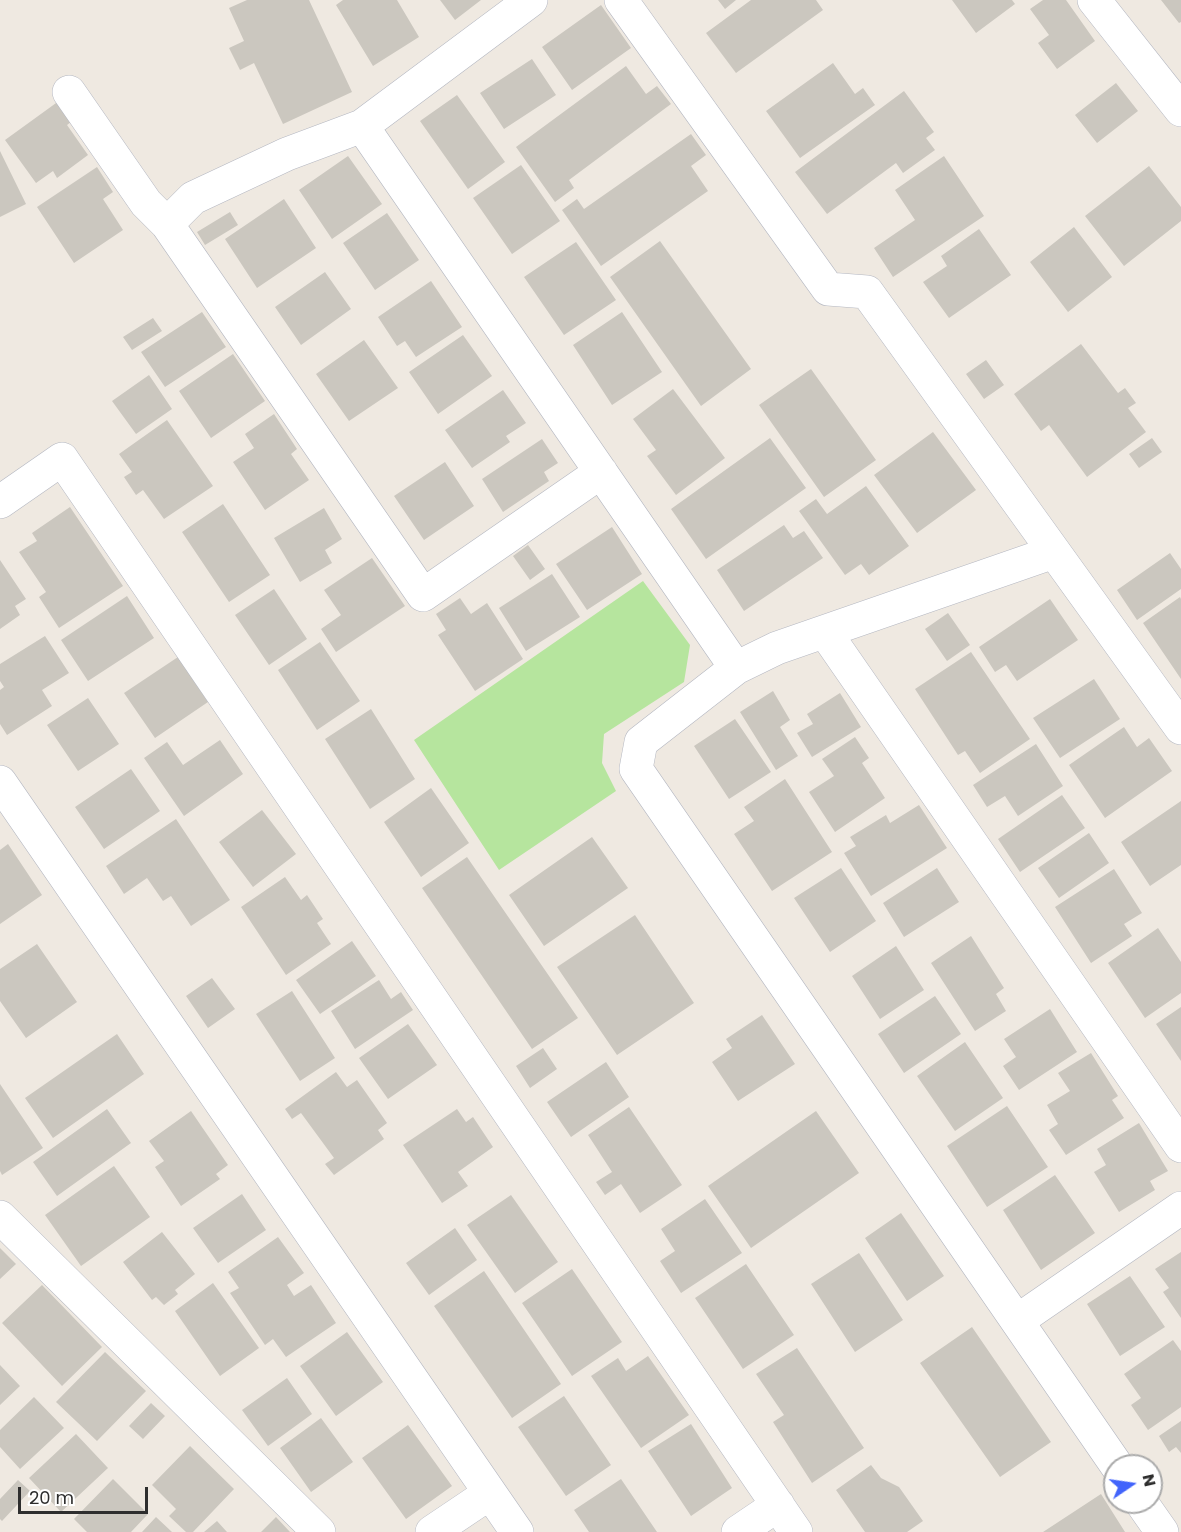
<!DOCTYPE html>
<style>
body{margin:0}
#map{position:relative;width:1181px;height:1532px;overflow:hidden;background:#efe9e1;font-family:Poppins,sans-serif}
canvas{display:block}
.north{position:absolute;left:1103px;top:1454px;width:60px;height:60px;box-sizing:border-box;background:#fff;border:2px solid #ababab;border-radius:50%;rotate:77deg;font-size:16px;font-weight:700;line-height:24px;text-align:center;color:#2e2e2e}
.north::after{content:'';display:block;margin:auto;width:21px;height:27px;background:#4264fb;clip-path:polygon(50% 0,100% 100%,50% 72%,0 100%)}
.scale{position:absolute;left:18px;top:1487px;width:130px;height:27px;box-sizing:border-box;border:3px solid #2e2e2e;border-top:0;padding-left:8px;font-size:18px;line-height:21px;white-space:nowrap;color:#2e2e2e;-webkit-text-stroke:4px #fff;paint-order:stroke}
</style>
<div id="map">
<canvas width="1181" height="1532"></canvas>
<div class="north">N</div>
<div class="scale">20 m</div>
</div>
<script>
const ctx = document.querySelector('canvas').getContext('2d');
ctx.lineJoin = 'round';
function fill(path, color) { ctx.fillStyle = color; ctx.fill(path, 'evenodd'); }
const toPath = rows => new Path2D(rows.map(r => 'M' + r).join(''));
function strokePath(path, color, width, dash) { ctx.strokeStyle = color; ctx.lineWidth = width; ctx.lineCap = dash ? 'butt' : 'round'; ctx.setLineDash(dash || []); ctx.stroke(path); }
fill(toPath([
 [643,581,690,645,684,682,604,734,602,763,616,791,499,870,414,740]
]), '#b6e59e');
fill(toPath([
 [247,0,309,0,352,92,283,124,254,63,240,70,229,48,244,41,229,8],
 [343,0,397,0,419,37,373,66,336,5],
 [440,0,481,0,455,20],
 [718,0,736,0,725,9],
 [751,0,816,0,823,10,736,73,706,33],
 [952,0,1012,0,1015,4,976,33],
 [1043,0,1066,0,1095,41,1057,69,1038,43,1049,35,1030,9],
 [1161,0,1181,0,1181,22,1179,23],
 [601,5,631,48,572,90,542,47],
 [532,59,556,95,504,129,480,93],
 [833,63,855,94,863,88,875,105,800,158,766,111],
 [626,66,646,94,657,86,671,104,569,180,574,188,555,202,516,147],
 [1116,83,1138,111,1097,143,1075,115],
 [904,91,934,132,926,138,935,150,903,173,896,163,827,214,795,172],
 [457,95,505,162,468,189,420,121],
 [63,98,76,118,67,125,88,155,57,178,53,171,36,183,5,140],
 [691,134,706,155,691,166,708,191,601,266,562,210,577,199,584,209],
 [0,151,26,204,0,217],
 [348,156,382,204,332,239,299,190],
 [944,156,984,216,893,277,874,248,915,220,895,190],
 [521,165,560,221,512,254,473,198],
 [1149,166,1181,207,1181,221,1124,266,1085,216],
 [97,167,113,192,103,199,123,230,74,263,37,207],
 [284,199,316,248,257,288,225,239],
 [230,212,238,225,205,245,197,232],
 [387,213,419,260,375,290,343,243],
 [1074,227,1112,277,1068,312,1030,262],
 [979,229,1011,275,949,318,923,282,947,266,941,256],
 [660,241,751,369,701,406,610,277],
 [576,242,616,300,564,335,524,277],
 [325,272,351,309,301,345,275,307],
 [431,281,462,327,416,357,405,341,397,346,378,317],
 [202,312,226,347,165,387,141,352],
 [622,312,662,372,612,405,573,345],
 [153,318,162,331,132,350,123,337],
 [463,335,492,376,438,414,409,372],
 [364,340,398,388,349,421,316,374],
 [1081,344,1118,393,1125,388,1136,403,1128,408,1146,432,1087,477,1049,425,1041,431,1014,394],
 [233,354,265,401,211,438,179,391],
 [986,360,1004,385,984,399,966,374],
 [811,369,876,460,824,497,759,405],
 [149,375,172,409,136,434,112,401],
 [673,389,725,458,676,495,647,456,656,450,633,419],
 [503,390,526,423,506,436,510,442,472,468,445,430],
 [274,414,297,449,291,454,309,480,265,510,233,462,254,448,245,434],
 [167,420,213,486,164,519,143,490,136,495,124,477,132,472,119,454],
 [933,432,976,490,917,533,874,475],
 [770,438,806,488,706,559,671,509],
 [1152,438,1162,452,1139,468,1129,454],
 [542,439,558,463,544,472,549,481,503,512,482,479],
 [445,462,474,506,424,540,394,496],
 [866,486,909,546,869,575,861,564,845,575,799,511,816,499,827,514],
 [223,504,270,575,229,602,182,532],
 [70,507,123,586,59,628,39,597,46,592,19,552,37,541,32,533],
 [324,508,342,539,325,550,332,563,300,582,274,538],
 [784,525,793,538,804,531,823,558,744,611,717,570],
 [612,527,642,574,587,610,556,564],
 [528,545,545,569,530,580,513,556],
 [1170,553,1181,569,1181,589,1137,620,1117,590],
 [372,558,405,606,336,652,321,629,341,615,324,590],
 [0,560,26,599,15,606,20,615,0,629],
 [552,574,580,617,526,651,499,608],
 [274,589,307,639,269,665,235,615],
 [127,596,154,638,88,681,61,640],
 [1180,597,1181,599,1181,679,1143,623],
 [460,598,471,614,487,603,523,659,475,691,438,635,446,630,436,614],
 [1050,599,1078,640,1017,681,1006,665,995,672,979,647],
 [948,613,970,645,947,661,925,629],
 [45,636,69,673,42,690,52,706,7,735,0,724,0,690,4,687,0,681,0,664],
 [320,642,360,701,317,730,278,670],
 [971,652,1030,739,980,773,965,751,958,755,915,689],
 [178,657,208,702,155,738,124,693],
 [1094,679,1120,719,1060,758,1033,718],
 [773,691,790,720,780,727,798,756,776,770,740,712],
 [840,693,861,727,812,757,797,733,813,724,807,714],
 [88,698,119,744,78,771,47,725],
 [371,709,415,779,370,809,325,739],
 [735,719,771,772,729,799,694,746],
 [1124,727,1137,747,1149,738,1172,771,1105,818,1069,765],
 [855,737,869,758,862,763,885,798,835,832,809,792,834,776,822,759],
 [220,740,243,774,184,816,144,758,167,742,183,765],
 [1036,744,1063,786,1018,816,1005,796,987,807,973,785],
 [131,769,160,811,104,849,75,807],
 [785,779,832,852,772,891,734,834,754,821,744,807],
 [431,788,469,843,421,877,384,822],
 [1062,795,1085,828,1020,872,998,839],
 [1181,801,1181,865,1150,886,1121,842],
 [919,805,947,848,871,896,844,853,856,846,850,837,886,815,890,823],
 [262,810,296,854,253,887,219,842],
 [176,819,230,900,191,926,171,896,163,901,147,878,124,894,106,866],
 [1089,833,1109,863,1059,898,1038,868],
 [592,837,628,888,544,946,509,895],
 [8,844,42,895,0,924,0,850],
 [467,857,578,1018,532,1049,422,888],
 [841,868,876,921,830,952,794,898],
 [937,868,959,902,904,937,883,903],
 [1114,869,1142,913,1124,924,1132,936,1091,963,1055,907],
 [285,877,301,900,307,895,323,919,317,923,331,944,286,975,241,907],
 [635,915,694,1003,617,1055,557,967],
 [1158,928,1181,962,1181,993,1145,1018,1108,963],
 [971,936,1004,988,996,994,1006,1011,975,1031,931,963],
 [352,941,376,976,320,1014,296,980],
 [37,944,77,1002,26,1038,0,1001,0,969],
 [896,946,924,990,880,1019,852,976],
 [212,978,235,1009,208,1028,186,996],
 [379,980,391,999,401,992,413,1010,355,1049,331,1011],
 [292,991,335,1058,300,1081,256,1014],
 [935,996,961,1034,904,1073,878,1034],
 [1181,1007,1181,1061,1156,1024],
 [1050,1009,1077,1052,1019,1090,1003,1066,1016,1057,1004,1039],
 [762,1015,795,1064,738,1101,712,1062,732,1048,726,1039],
 [408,1024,437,1065,388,1099,359,1058],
 [117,1034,144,1074,53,1138,25,1098],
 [965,1042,1003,1098,955,1131,917,1076],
 [543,1048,557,1069,530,1088,516,1066],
 [1091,1053,1118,1096,1112,1100,1124,1118,1066,1155,1049,1130,1058,1124,1047,1105,1070,1091,1058,1073],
 [606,1062,629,1097,571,1137,547,1102],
 [336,1072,347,1087,357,1080,387,1123,378,1130,384,1139,334,1175,325,1164,334,1158,301,1113,292,1119,285,1109],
 [0,1084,43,1148,2,1175,0,1171],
 [1007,1106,1048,1167,987,1207,947,1146],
 [629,1107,682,1185,640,1213,621,1184,605,1195,596,1182,612,1172,588,1135],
 [107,1109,131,1143,57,1196,33,1162],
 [457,1109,466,1122,473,1117,493,1147,458,1172,468,1186,442,1203,403,1145],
 [191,1111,228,1165,216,1174,220,1179,181,1206,155,1167,164,1161,149,1141],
 [816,1111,859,1173,751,1248,708,1186],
 [1139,1123,1168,1171,1150,1181,1155,1190,1119,1212,1094,1172,1106,1165,1097,1149],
 [114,1166,150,1217,81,1266,45,1215],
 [1055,1175,1095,1233,1041,1270,1003,1210],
 [242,1194,266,1230,218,1263,193,1228],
 [511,1195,558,1262,515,1293,467,1225],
 [705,1199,742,1253,681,1293,660,1261,675,1251,661,1229],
 [901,1213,944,1276,907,1301,865,1238],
 [455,1228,477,1260,429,1295,406,1263],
 [162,1232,195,1274,175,1290,178,1294,164,1305,156,1297,152,1300,123,1262],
 [278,1237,304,1273,287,1285,294,1296,311,1285,336,1323,286,1357,273,1339,265,1345,230,1293,239,1288,228,1272],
 [0,1248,16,1264,0,1279],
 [1181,1252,1181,1318,1163,1292,1169,1288,1155,1269],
 [859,1253,903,1320,855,1352,811,1284],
 [746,1264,794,1335,743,1369,695,1298],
 [572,1269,622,1342,572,1376,522,1303],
 [484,1271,561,1384,512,1418,434,1306],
 [1130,1276,1165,1327,1120,1356,1087,1304],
 [213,1283,259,1348,220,1376,175,1311],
 [42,1285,102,1347,62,1386,2,1323],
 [972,1327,1051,1442,1000,1477,920,1363],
 [347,1332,383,1382,336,1416,300,1366],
 [1173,1340,1181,1351,1181,1407,1148,1430,1131,1405,1141,1398,1124,1374],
 [797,1348,864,1448,812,1483,773,1422,784,1415,756,1374],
 [105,1352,146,1391,97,1441,56,1402],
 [648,1356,689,1415,641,1448,591,1376,618,1358,626,1371],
 [0,1365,20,1386,0,1405],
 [287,1378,312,1414,268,1446,242,1410],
 [564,1396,611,1465,566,1496,518,1427],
 [34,1397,64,1428,20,1469,0,1447,0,1430],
 [151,1403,165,1416,143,1439,129,1426],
 [321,1418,353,1462,311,1492,280,1448],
 [1181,1421,1181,1453,1176,1447,1169,1452,1159,1436],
 [691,1424,732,1488,691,1516,648,1451],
 [408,1425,452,1486,406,1519,362,1458],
 [76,1434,108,1468,61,1512,29,1478],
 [190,1446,234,1489,193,1532,186,1532,169,1516,176,1509,152,1485],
 [871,1465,881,1478,899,1487,923,1521,907,1532,865,1532,836,1490],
 [113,1479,148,1514,131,1532,87,1532,74,1519],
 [621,1479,657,1532,589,1532,574,1510],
 [18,1480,30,1491,2,1521,0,1519,0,1499],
 [1101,1494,1125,1532,1043,1532],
 [156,1517,172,1532,142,1532],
 [276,1517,290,1532,261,1532],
 [217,1521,227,1532,204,1532]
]), '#cbc7bf');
const minor = toPath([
 [531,0,362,126,287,154,193,198,167,224,423,595,601,472],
 [621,0,828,289,867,292,1181,728],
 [1094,0,1181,110],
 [69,92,146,203,167,224],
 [362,126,736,668],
 [0,502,62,459,796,1532],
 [1054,552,777,648,736,668,641,742,636,769,1117,1466],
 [825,632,1181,1146],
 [0,782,517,1532],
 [0,1217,319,1532],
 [1017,1321,1181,1208],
 [1141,1502,1162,1532],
 [432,1532,490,1493],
 [738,1532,778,1505]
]);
strokePath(minor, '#b4b7c1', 34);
strokePath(minor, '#fff', 33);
</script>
